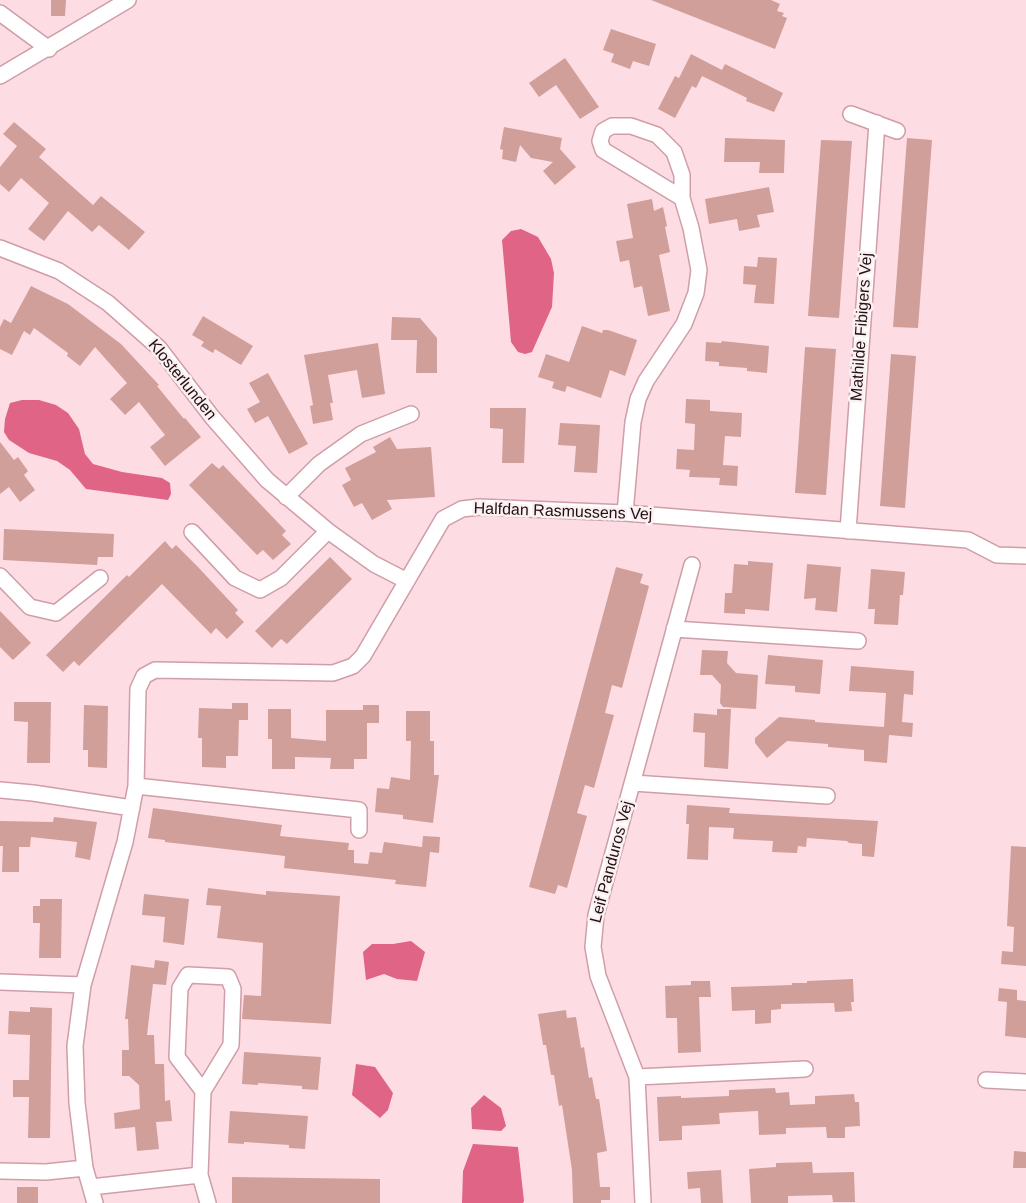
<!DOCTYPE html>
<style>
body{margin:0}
canvas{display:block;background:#fddde3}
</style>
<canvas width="1026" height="1203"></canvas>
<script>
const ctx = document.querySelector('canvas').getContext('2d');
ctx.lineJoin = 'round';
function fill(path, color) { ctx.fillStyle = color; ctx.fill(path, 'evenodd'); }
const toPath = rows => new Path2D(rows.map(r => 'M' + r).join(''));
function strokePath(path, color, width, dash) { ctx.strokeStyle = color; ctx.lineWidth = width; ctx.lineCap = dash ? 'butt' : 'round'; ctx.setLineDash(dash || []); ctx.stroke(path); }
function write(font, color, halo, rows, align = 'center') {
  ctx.font = font + ' Helvetica,sans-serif'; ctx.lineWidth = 5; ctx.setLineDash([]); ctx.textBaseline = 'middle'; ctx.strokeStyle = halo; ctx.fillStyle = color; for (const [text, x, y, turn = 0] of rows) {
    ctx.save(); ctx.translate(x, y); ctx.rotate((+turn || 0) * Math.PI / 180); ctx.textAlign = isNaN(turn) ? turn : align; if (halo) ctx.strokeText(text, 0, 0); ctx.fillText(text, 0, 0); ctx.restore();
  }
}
fill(toPath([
 [521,229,538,237,551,259,554,273,552,307,532,352,525,354,518,352,511,342,502,240,511,231],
 [22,400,39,400,56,405,68,413,79,429,85,454,93,464,122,472,162,478,170,483,171,494,168,500,86,489,70,470,57,461,29,453,9,440,4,432,5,419,10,403],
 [411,941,425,952,417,981,397,979,384,974,366,980,363,952,372,944,393,944],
 [356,1064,375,1067,393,1093,388,1110,380,1118,352,1095],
 [484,1095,501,1108,506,1126,501,1131,472,1129,471,1108],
 [473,1144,518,1147,524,1201,523,1203,462,1203,463,1171]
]), '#e06486');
fill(toPath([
 [51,0,66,0,65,16,51,16],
 [651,0,771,0,780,4,777,11,784,13,782,16,787,18,775,49],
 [611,29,656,44,649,66,633,61,630,69,611,62,614,54,603,50],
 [691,54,722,70,725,64,783,93,774,112,746,101,747,98,702,76,696,88,692,86,675,118,658,109,675,76,679,78],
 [565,58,599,107,580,119,556,85,539,97,529,83],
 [14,122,46,149,39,157,93,205,101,196,145,232,129,250,99,225,92,232,68,211,44,241,28,229,49,203,21,178,9,192,0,184,0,167,17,146,3,134],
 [504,127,562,138,560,149,576,167,555,185,543,171,553,162,531,158,520,145,516,162,502,159,503,150,500,149],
 [725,138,785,140,784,173,759,173,760,162,724,162],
 [907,138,932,140,918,328,893,327],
 [821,140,852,141,839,318,808,316],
 [769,187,774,212,757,215,760,227,739,231,737,219,709,224,705,199],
 [652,199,654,211,663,207,667,226,665,227,670,252,659,255,670,311,648,316,642,286,634,288,629,260,620,262,616,241,633,238,627,204],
 [758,257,777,258,774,304,754,303,756,285,743,284,744,266,757,267],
 [31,286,68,304,121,344,159,385,157,386,184,419,185,418,201,437,165,466,150,447,165,435,139,402,125,415,110,399,127,383,95,347,80,366,67,356,68,353,34,328,30,335,24,331,12,355,0,349,0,327,4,319,11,323],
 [203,316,253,346,241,365,215,349,213,353,201,346,204,342,192,335],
 [392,317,420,318,437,338,437,373,416,373,417,340,391,340],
 [582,326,602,333,603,330,608,330,637,340,625,376,610,370,601,398,567,386,565,392,552,388,554,382,538,377,546,354,569,362],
 [722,341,769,346,767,373,747,371,747,368,719,366,719,362,705,361,706,342,721,343],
 [378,343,385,394,362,398,357,370,328,375,333,403,330,403,333,420,313,424,310,406,313,405,304,355],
 [805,347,836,349,826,495,795,493],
 [891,354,916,356,905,508,880,506],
 [268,373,308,444,289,454,268,416,255,423,247,409,260,402,249,383],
 [686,399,710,400,710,411,742,413,741,437,725,436,723,465,738,466,737,486,719,485,720,478,689,477,690,470,676,469,677,449,694,450,695,424,685,423],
 [490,408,526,408,524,463,502,463,503,429,490,428],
 [560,423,600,425,597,473,574,472,576,446,558,445],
 [390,437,397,449,431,447,435,497,387,500,392,509,372,520,362,503,354,507,342,485,351,480,345,468,376,452,373,447],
 [0,442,14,460,18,457,28,471,24,475,35,490,20,502,9,487,0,494],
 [212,463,219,469,223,465,286,531,282,535,291,544,273,560,263,550,257,555,189,485],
 [4,529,114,534,113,557,98,557,97,565,3,560],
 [165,541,172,549,176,545,198,567,238,610,235,613,244,622,227,639,216,628,211,634,162,584,79,666,74,661,63,672,46,655,127,575,129,577],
 [330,557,352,579,287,644,281,639,272,648,255,631],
 [748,561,773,563,769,611,745,609,745,614,724,613,725,593,732,593,734,564,748,565],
 [807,564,841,567,837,612,815,610,816,598,804,599],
 [616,567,643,574,640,583,649,586,622,688,612,685,605,713,614,715,594,788,585,785,577,813,587,816,567,888,558,885,555,894,529,887],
 [871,569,905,572,903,595,900,595,898,625,874,624,875,609,868,609],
 [0,611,31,643,13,660,0,647],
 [702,650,728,651,727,663,736,673,758,675,756,709,723,707,720,703,721,685,712,675,700,675],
 [768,655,823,660,820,694,795,692,795,686,765,684],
 [851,666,914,671,913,695,904,694,902,722,913,723,912,737,889,735,887,763,864,761,864,750,828,747,828,744,787,741,767,758,755,743,755,738,779,717,815,720,815,722,884,727,886,693,849,691],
 [14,702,51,702,50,763,27,763,28,722,14,721],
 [232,703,248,703,248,720,239,720,238,756,226,756,226,768,202,767,202,738,198,738,199,708,232,709],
 [84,705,108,706,107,768,88,767,88,750,83,750],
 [363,705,379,705,379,723,367,723,367,759,354,759,354,769,330,769,331,758,295,757,295,769,272,769,272,739,268,739,268,709,291,709,291,738,326,741,326,710,363,710],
 [717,709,731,709,728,769,704,767,705,733,693,732,694,713,717,715],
 [406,711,430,711,430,741,434,741,434,775,439,775,433,823,403,819,403,815,375,812,377,788,389,789,391,777,410,780,411,741,406,741],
 [687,805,730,808,729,813,878,821,874,857,862,856,862,844,849,843,847,841,807,838,806,847,798,846,797,853,772,852,773,841,733,839,734,828,709,827,708,860,687,859,689,824,686,824],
 [153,808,282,825,280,836,349,843,348,850,354,850,354,863,368,864,370,852,382,853,384,842,422,847,423,836,440,837,439,853,430,852,426,887,395,884,396,880,284,868,285,856,165,842,165,840,148,838],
 [54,817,97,822,90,860,75,857,77,842,31,837,30,847,19,847,19,872,2,872,3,846,0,846,0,821,53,822],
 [1011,846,1026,847,1026,966,1001,964,1002,951,1013,952,1014,927,1007,926],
 [208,888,266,895,266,891,340,896,331,1024,242,1019,244,995,261,996,263,943,217,938,221,906,206,905],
 [144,894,189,899,184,945,163,942,165,917,142,915],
 [40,899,62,899,61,958,39,958,40,923,33,923,33,906,40,906],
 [155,960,169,962,166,985,153,984,147,1035,154,1035,155,1064,164,1064,165,1101,170,1100,172,1121,156,1122,159,1149,137,1151,135,1127,115,1129,114,1113,140,1109,139,1085,129,1076,122,1076,122,1050,129,1050,128,1019,125,1019,131,965,154,968],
 [853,979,854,1002,851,1002,852,1011,835,1012,834,1003,781,1004,781,1009,771,1010,771,1023,755,1024,755,1010,732,1011,731,987,792,985,792,983,807,983,807,981],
 [691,981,710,981,711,997,699,997,701,1052,678,1053,677,1018,666,1018,665,986,691,985],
 [999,988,1017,990,1017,1000,1026,1001,1026,1038,1005,1036,1007,1002,998,1001],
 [30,1007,52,1008,50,1138,28,1138,29,1097,13,1097,13,1080,29,1080,30,1035,8,1034,9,1011,30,1012],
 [566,1010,567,1018,576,1017,581,1048,584,1047,589,1078,592,1077,596,1099,599,1099,607,1151,597,1153,600,1187,610,1187,610,1200,601,1200,601,1203,573,1203,572,1170,562,1105,559,1106,554,1075,551,1075,546,1045,543,1045,538,1014],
 [244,1052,321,1057,318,1090,302,1089,302,1086,258,1083,258,1085,242,1084],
 [775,1088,776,1093,789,1092,790,1105,815,1104,815,1096,854,1094,855,1102,859,1102,860,1126,845,1127,845,1138,827,1138,826,1127,786,1128,786,1134,759,1135,758,1111,719,1113,720,1124,682,1126,682,1140,659,1141,657,1097,681,1096,681,1098,729,1096,729,1090],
 [230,1111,308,1116,305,1149,289,1148,289,1145,244,1142,244,1144,228,1143],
 [1014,1151,1026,1152,1026,1168,1013,1168],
 [812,1162,813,1173,854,1172,855,1202,833,1202,832,1195,788,1196,788,1203,751,1203,749,1169,776,1167,776,1163],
 [721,1170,723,1203,701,1203,700,1188,688,1189,687,1172],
 [232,1177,380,1179,380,1203,232,1203],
 [17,1187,38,1187,38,1203,17,1203]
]), '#d19f9a');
const street = toPath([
 [0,13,49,49],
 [0,76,128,0],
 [851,114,897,131],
 [0,248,59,271,108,303,159,348,212,417,267,480,328,531,374,564,407,581],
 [286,497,319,464,361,434,411,414],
 [625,513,633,422,638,399,646,381,684,324,696,293,699,270,691,228,682,198,682,175,674,152,657,135,631,126,612,126,603,131,600,141,603,150,682,198],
 [848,531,877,123],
 [192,532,235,578,260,590,281,578,328,531],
 [0,576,30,607,56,613,100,578],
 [674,629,858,641],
 [633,783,827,796],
 [136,786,359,810,359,830],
 [0,790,33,793,132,808],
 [0,982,83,985],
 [637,1077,805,1069],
 [986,1080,1026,1082],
 [203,1091,177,1057,180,988,188,975,228,977,233,989,231,1045,203,1091,200,1175,208,1203],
 [0,1171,46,1172,85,1168],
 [91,1187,200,1175],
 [95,1203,85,1168,77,1103,75,1046,83,985,125,842,136,786,138,689,144,676,155,670,333,673,353,666,363,656,443,519,462,509,479,507,625,513,968,540,997,555,1026,556],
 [643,1203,637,1077,598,976,593,947,596,915,692,565]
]);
strokePath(street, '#cf9ea8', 18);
strokePath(street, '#fff', 15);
write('16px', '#221014', '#fbf0f2', [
 ["Mathilde Fibigers Vej",862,327,-86],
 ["Klosterlunden",182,380,51],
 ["Halfdan Rasmussens Vej",563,512,2],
 ["Leif Panduros Vej",612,862,-75]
]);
</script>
